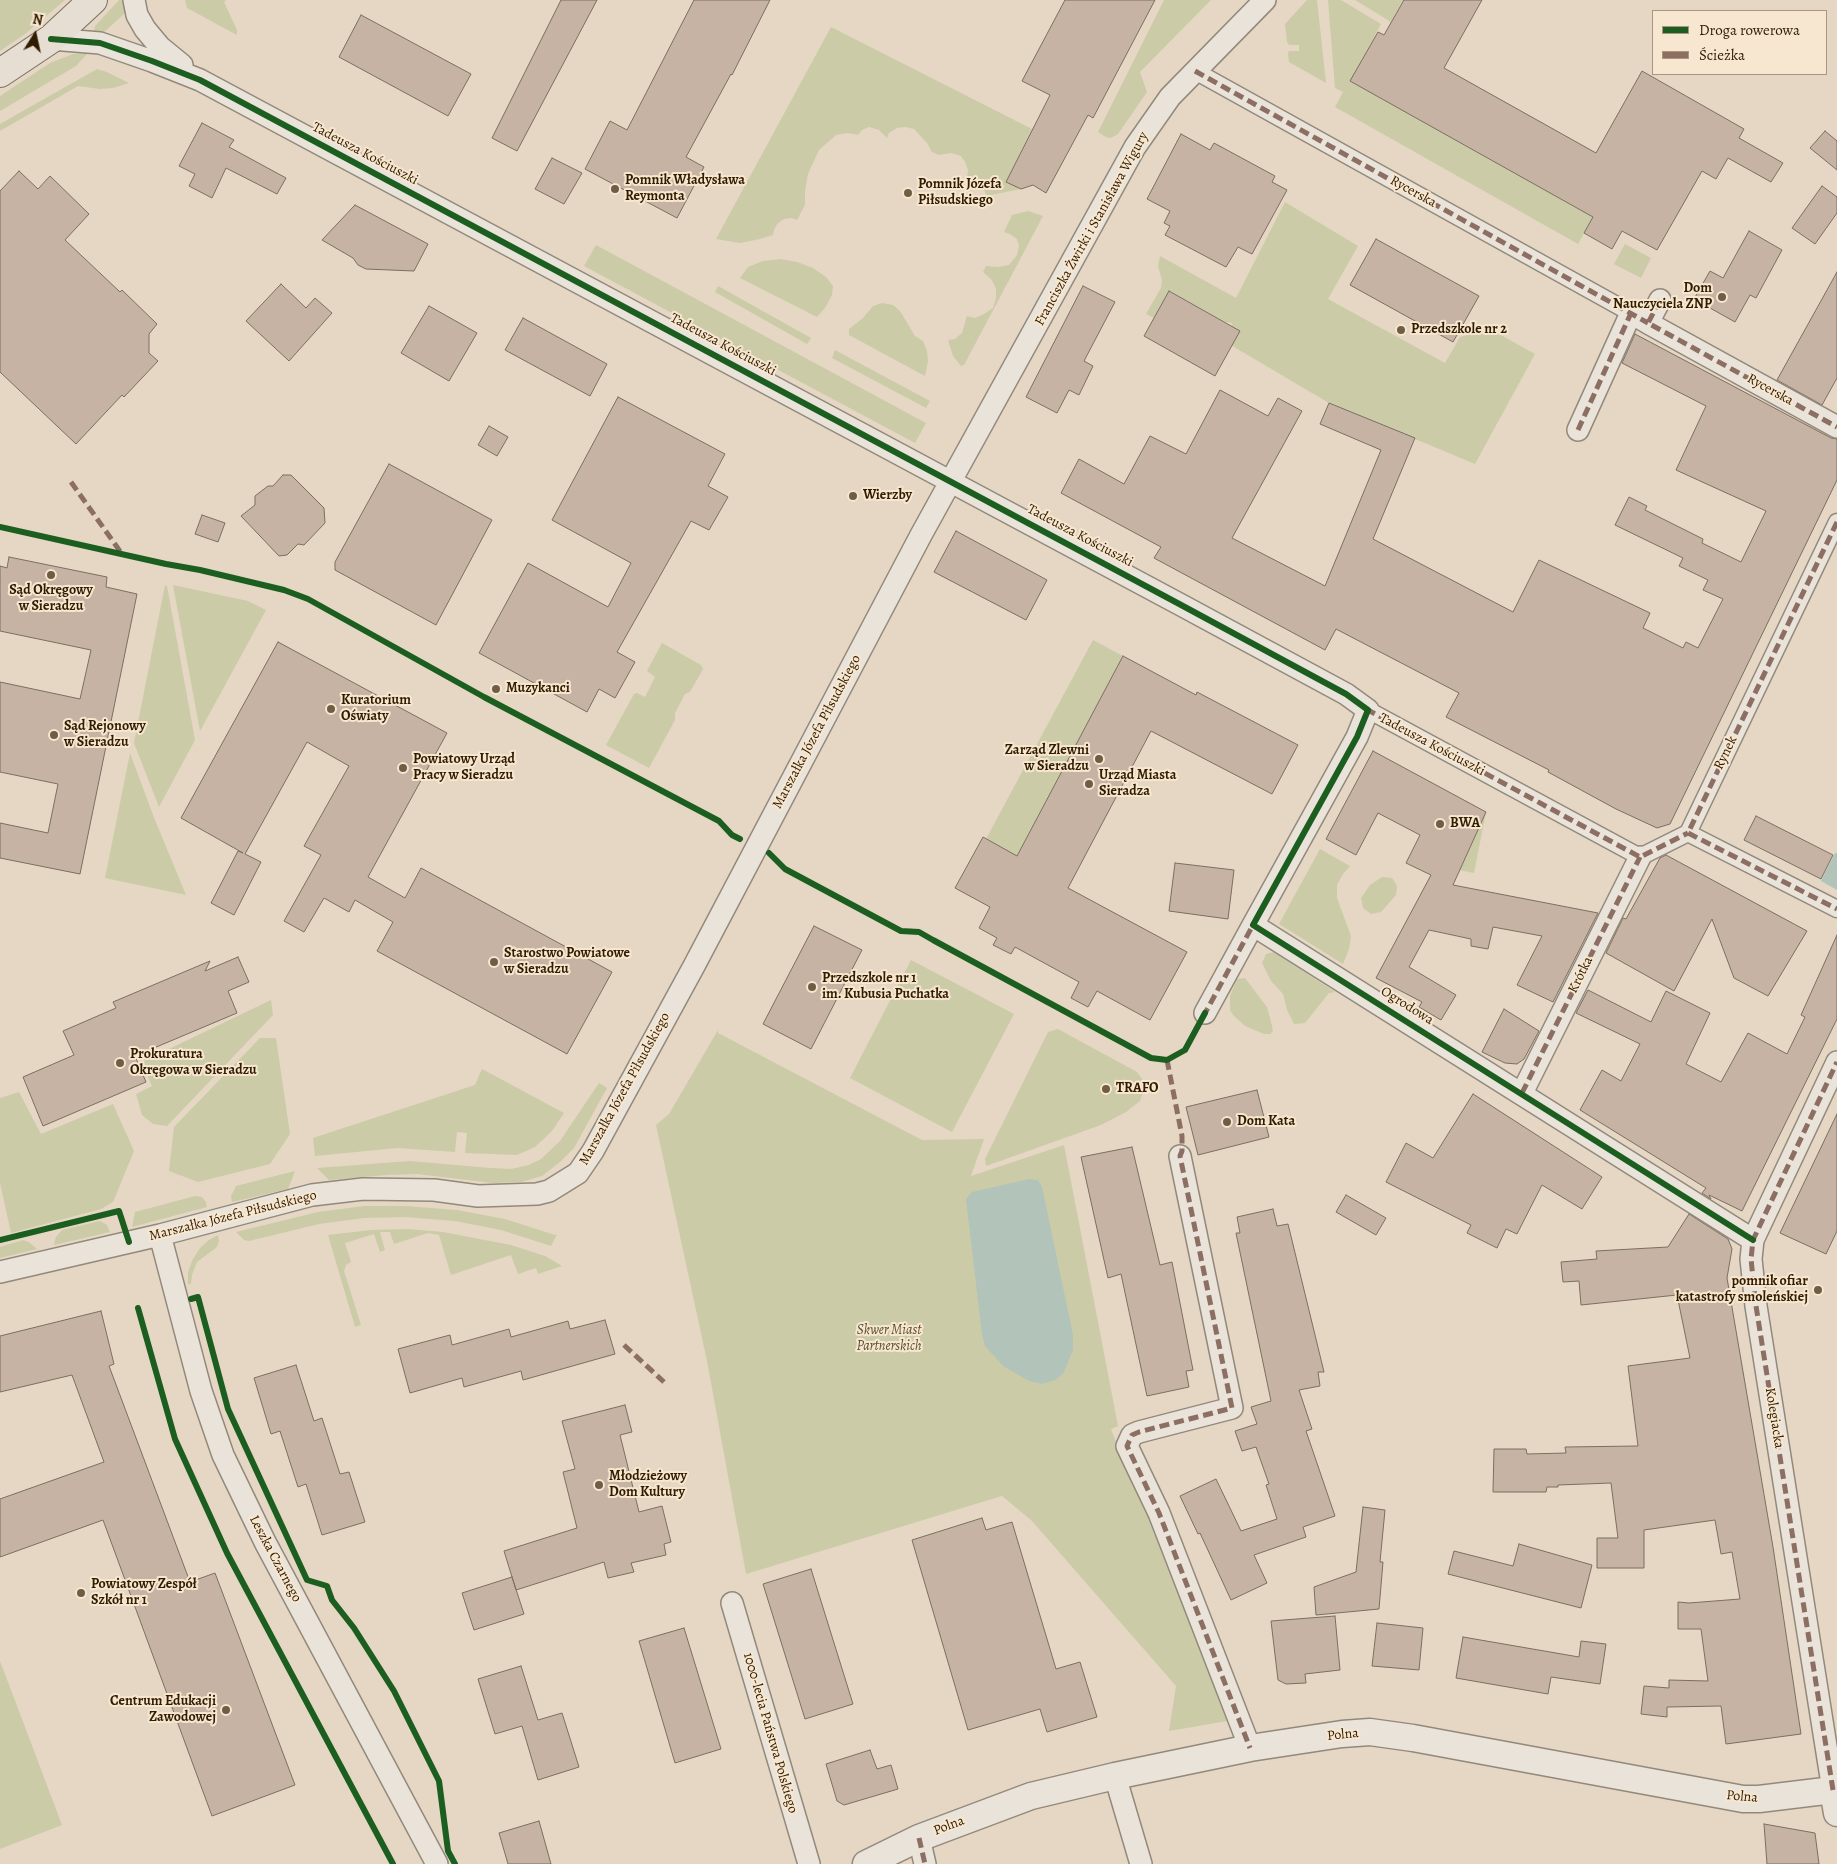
<!DOCTYPE html>
<meta charset="utf-8">
<style>
body{margin:0}
#map{position:relative;width:1837px;height:1864px;overflow:hidden;background:#e5d7c4;font-family:Alegreya,serif}
canvas{display:block}
.legend{position:absolute;left:1652px;top:10px;width:175px;height:65px;box-sizing:border-box;background:#f7e7d0;border:1px solid #a8967d;margin:0;padding:6px 9px;list-style:none;font-size:15px;color:#311c00}
.legend li{display:flex;align-items:center;gap:10px;height:25px}
.legend b{width:25px;border:1px solid #a8967d}
.north{position:absolute;left:10px;top:10px;width:50px;height:50px;-webkit-text-stroke:4px #f7e7d0;paint-order:stroke;rotate:10deg;font-size:14px;font-weight:700;line-height:20px;text-align:center;color:#311c00}
.north::after{content:'';display:block;margin:auto;width:18px;height:22px;background:#311c00;clip-path:polygon(50% 0,100% 100%,50% 72%,0 100%)}
</style>
<div id="map">
<canvas width="1837" height="1864"></canvas>
<ul class="legend">
<li><b style="height:6px;background:#1b5e20"></b>Droga rowerowa</li>
<li><b style="height:6px;background:#8d6e63"></b>Ścieżka</li>
</ul>
<div class="north">N</div>
</div>
<script>
const ctx = document.querySelector('canvas').getContext('2d');
ctx.lineJoin = 'round';
function fill(path, color) { ctx.fillStyle = color; ctx.fill(path, 'evenodd'); }
const toPath = rows => new Path2D(rows.map(r => 'M' + r).join(''));
function strokePath(path, color, width, dash) { ctx.strokeStyle = color; ctx.lineWidth = width; ctx.lineCap = dash ? 'butt' : 'round'; ctx.setLineDash(dash || []); ctx.stroke(path); }
function write(font, color, halo, rows, align = 'center') {
  ctx.font = font + ' Alegreya,serif'; ctx.lineWidth = 4; ctx.setLineDash([]); ctx.textBaseline = 'middle'; ctx.strokeStyle = halo; ctx.fillStyle = color; for (const [text, x, y, turn = 0] of rows) {
    ctx.save(); ctx.translate(x, y); ctx.rotate((+turn || 0) * Math.PI / 180); ctx.textAlign = isNaN(turn) ? turn : align; if (halo) ctx.strokeText(text, 0, 0); ctx.fillText(text, 0, 0); ctx.restore();
  }
}
fill(toPath([
 [0,0,65,0,25,34,0,51],
 [119,0,125,1,126,12,102,34,94,31,95,26],
 [185,0,226,0,224,2,237,30,237,35,187,8],
 [1164,0,1211,0,1140,72,1147,92,1118,134,1111,138,1106,137,1098,132],
 [1307,0,1317,0,1326,83,1289,62,1288,53,1289,51,1299,51,1299,45,1289,45,1287,42,1285,24],
 [1328,0,1341,0,1381,24,1351,81,1593,217,1578,244,1335,107,1343,92,1335,88],
 [1355,0,1403,0,1391,22],
 [831,27,1032,129,1006,182,1021,189,986,196,983,186,976,181,967,179,968,170,965,162,961,156,951,153,939,155,932,152,927,143,914,129,905,127,897,128,889,133,887,138,879,130,869,127,862,130,858,135,848,133,836,135,819,150,808,174,805,191,805,205,797,220,792,218,784,219,777,224,774,230,773,235,760,239,740,243,716,239],
 [88,53,76,66,0,111,0,96,50,63,73,54],
 [97,69,107,72,129,83,113,88,100,89,78,86,0,131,0,124],
 [1285,202,1358,246,1328,299,1445,363,1460,337,1490,329,1535,354,1475,464,1329,403,1229,344,1232,323,1225,322,1170,291,1154,318,1146,314,1161,288,1162,280,1158,266,1160,256,1236,298],
 [1028,211,1043,216,964,365,961,366,953,356,948,340,955,339,962,333,967,316,975,318,984,314,993,308,996,298,996,288,991,279,983,272,986,266,998,267,1009,265,1017,255,1019,246,1017,239,1010,234,1004,232,1012,215],
 [1625,244,1651,258,1641,278,1614,264],
 [596,245,926,423,915,443,584,266],
 [781,259,797,262,813,268,826,277,833,286,832,295,825,308,817,317,740,278,748,267,763,261],
 [718,286,811,338,807,344,715,292],
 [882,303,893,305,900,311,915,336,923,341,927,351,928,361,925,376,849,335,849,329,863,318,873,306],
 [835,350,930,401,926,408,832,358],
 [165,585,167,586,195,740,159,807,134,743],
 [173,585,248,601,266,610,200,731],
 [1093,640,1123,656,1017,856,986,839],
 [662,643,701,665,703,669,690,692,685,694,675,713,675,720,649,768,606,745,634,694,637,693,645,697,655,677,647,671],
 [130,753,153,815,186,895,105,878],
 [1486,812,1474,873,1459,870],
 [1320,849,1350,866,1343,874,1337,885,1337,898,1351,936,1349,949,1343,964,1279,924],
 [1382,877,1392,878,1397,886,1396,895,1381,912,1371,914,1363,908,1361,898,1370,885],
 [1274,952,1335,992,1329,993,1305,1023,1294,1024,1287,1010,1283,994,1271,981,1262,963,1266,954],
 [911,960,1014,1014,952,1132,850,1078],
 [1245,978,1267,1007,1272,1026,1273,1031,1270,1034,1264,1034,1245,1026,1233,1015,1230,1010,1230,996,1237,979],
 [271,1000,273,1015,167,1126,153,1124,142,1115,136,1094,152,1086,142,1062],
 [1058,1029,1137,1072,1142,1079,1144,1089,1140,1101,1126,1112,1101,1125,986,1166,985,1159,1048,1032],
 [718,1030,718,1033,922,1140,984,1139,971,1176,1064,1145,1118,1426,1111,1429,1116,1442,1159,1513,1239,1719,1169,1731,1176,1686,1032,1521,1002,1496,746,1574,707,1361,656,1125,669,1114],
 [260,1038,276,1038,290,1134,270,1164,198,1182,169,1171,174,1127],
 [482,1069,564,1113,552,1131,535,1147,517,1155,465,1153,467,1133,457,1132,455,1152,397,1148,315,1156,313,1138,475,1085],
 [599,1083,607,1088,574,1148,560,1162,542,1176,521,1182,493,1183,417,1174,387,1175,329,1180,317,1168,410,1161,490,1168,511,1169,529,1165,541,1159,560,1141],
 [19,1092,41,1134,113,1104,134,1151,113,1202,101,1209,11,1233,0,1183,0,1098],
 [295,1171,288,1189,232,1202,231,1196,236,1186],
 [195,1196,202,1197,206,1202,207,1207,132,1227,135,1212],
 [364,1206,406,1206,457,1210,505,1219,555,1235,557,1234,551,1246,501,1230,455,1221,405,1217,364,1218,319,1224,249,1241,244,1240,236,1232,318,1212],
 [100,1221,107,1225,110,1232,54,1245,56,1237,62,1230],
 [408,1229,443,1232,511,1245,545,1256,562,1266,538,1274,536,1268,518,1274,511,1255,451,1275,439,1235,428,1233,394,1244,390,1232,380,1232,385,1250,380,1252,374,1234,345,1243,351,1262,346,1265,344,1271,361,1325,355,1327,328,1235,371,1230],
 [218,1235,219,1241,217,1247,197,1262,192,1275,191,1284,188,1284,188,1272,193,1259,200,1248,209,1240],
 [23,1240,29,1242,37,1249,0,1258,0,1247],
 [0,1661,62,1825,0,1849]
]), '#cbcba8');
fill(toPath([
 [1835,853,1837,853,1837,890,1821,881],
 [1029,1179,1038,1180,1042,1187,1073,1335,1073,1350,1063,1374,1055,1380,1042,1384,1029,1381,1003,1366,985,1346,982,1335,966,1199,972,1192]
]), '#b2c3ba');
const building = toPath([
 [561,0,597,0,517,151,492,138,561,0],
 [694,0,770,0,732,75,731,74,686,157,704,167,677,218,585,169,610,121,627,130,694,0],
 [1065,0,1155,0,1093,118,1088,115,1046,193,1033,185,1021,189,1006,182,1050,95,1022,81,1065,0],
 [1404,0,1482,0,1444,68,1596,153,1642,71,1744,129,1739,138,1783,163,1771,182,1728,158,1716,179,1702,171,1657,250,1622,231,1612,249,1584,233,1593,217,1350,81,1378,32,1384,35,1404,0],
 [361,15,471,74,448,116,339,57,361,15],
 [202,123,234,140,229,147,286,178,277,194,226,168,212,198,189,186,195,174,179,166,202,123],
 [1825,131,1837,141,1837,170,1810,148,1825,131],
 [1181,134,1210,150,1214,143,1275,176,1272,182,1287,190,1252,254,1238,247,1226,267,1165,235,1170,226,1164,223,1170,211,1147,199,1181,134],
 [552,158,582,173,564,204,535,189,552,158],
 [19,171,38,189,50,176,89,214,65,240,120,292,122,290,157,324,149,334,149,353,158,361,124,397,122,395,76,444,0,372,0,191,19,171],
 [1822,186,1837,197,1837,213,1815,244,1792,228,1822,186],
 [355,205,428,244,414,271,366,269,358,265,353,258,322,240,355,205],
 [1749,231,1782,250,1756,298,1750,295,1735,322,1694,299,1710,271,1723,278,1749,231],
 [1376,239,1479,296,1453,342,1350,285,1376,239],
 [1837,272,1837,378,1822,405,1777,380,1837,272],
 [281,284,306,308,315,298,332,313,289,361,246,321,281,284],
 [1083,286,1115,302,1084,361,1093,366,1079,395,1069,390,1057,413,1026,397,1083,286],
 [1169,291,1240,331,1215,376,1144,336,1169,291],
 [429,306,477,333,449,381,401,353,429,306],
 [523,318,607,364,590,396,505,350,523,318],
 [1635,334,1831,438,1837,439,1837,480,1670,824,1657,828,1616,809,1548,772,1549,770,1446,717,1459,693,1336,629,1325,650,1154,558,1161,547,1061,493,1079,459,1124,484,1150,436,1186,454,1220,390,1268,416,1278,398,1302,411,1232,538,1325,586,1381,450,1320,424,1329,403,1415,438,1373,539,1513,612,1539,560,1650,613,1643,628,1683,648,1686,642,1698,648,1723,599,1703,590,1708,580,1679,566,1683,558,1615,525,1629,497,1647,506,1645,510,1703,539,1702,543,1741,562,1766,511,1676,470,1706,406,1622,363,1635,334],
 [618,397,725,454,708,486,728,497,709,530,691,521,617,652,635,662,615,698,599,689,587,712,479,653,528,563,608,607,631,563,552,520,618,397],
 [489,426,508,437,497,456,478,445,489,426],
 [389,464,492,520,436,625,335,570,335,562,389,464],
 [283,475,291,475,324,508,325,523,304,545,298,544,287,555,279,556,241,516,255,505,255,496,268,486,273,486,283,475],
 [202,515,225,523,218,542,195,534,202,515],
 [956,531,1047,580,1026,620,934,572,956,531],
 [9,557,107,577,106,587,137,594,80,874,0,858,0,823,48,833,58,784,0,772,0,682,80,699,91,650,0,631,0,566,7,568,9,557],
 [278,642,447,733,368,877,405,898,421,868,612,972,567,1054,377,951,393,922,355,900,349,912,324,898,304,932,284,921,321,855,304,846,349,766,307,742,245,854,261,862,234,915,211,903,238,851,243,853,181,818,278,642],
 [1123,656,1196,695,1197,692,1298,745,1272,794,1151,731,1068,888,1187,952,1150,1020,1097,991,1088,1007,1071,998,1079,982,1015,947,1011,954,993,945,997,938,979,928,990,907,955,888,983,837,1017,856,1123,656],
 [1373,751,1486,812,1453,885,1598,913,1553,1002,1517,985,1542,936,1493,927,1488,949,1471,946,1471,939,1429,930,1409,967,1456,995,1441,1020,1419,1007,1422,1002,1376,978,1431,875,1406,863,1420,835,1378,813,1356,855,1326,839,1373,751],
 [1756,816,1833,855,1821,879,1744,840,1756,816],
 [1666,855,1807,931,1768,996,1734,978,1712,919,1674,991,1606,953,1623,918,1626,919,1660,858,1666,855],
 [1175,863,1234,870,1228,919,1169,911,1175,863],
 [814,926,862,950,811,1049,763,1024,814,926],
 [1837,935,1837,1019,1742,1211,1709,1195,1711,1199,1702,1193,1706,1188,1580,1110,1602,1070,1621,1081,1640,1044,1576,1013,1588,990,1651,1022,1666,991,1710,1013,1686,1064,1721,1082,1748,1033,1787,1054,1805,1017,1801,1015,1837,935],
 [238,957,249,982,228,991,237,1013,135,1056,146,1082,43,1126,23,1077,74,1055,63,1031,116,1008,113,1002,210,961,205,971,238,957],
 [1504,1009,1539,1031,1524,1059,1517,1064,1505,1063,1482,1052,1504,1009],
 [1257,1090,1269,1137,1198,1155,1186,1107,1257,1090],
 [1473,1094,1602,1177,1582,1209,1542,1185,1517,1234,1506,1229,1497,1248,1467,1233,1471,1225,1386,1182,1406,1143,1433,1158,1473,1094],
 [1837,1114,1837,1231,1826,1254,1780,1233,1837,1114],
 [1132,1147,1160,1265,1172,1262,1193,1370,1186,1371,1189,1387,1147,1396,1121,1274,1108,1278,1081,1157,1132,1147],
 [1346,1195,1386,1218,1376,1235,1336,1212,1346,1195],
 [1273,1209,1277,1226,1288,1224,1324,1372,1318,1372,1320,1386,1299,1390,1312,1429,1306,1431,1335,1516,1303,1527,1306,1537,1254,1555,1267,1583,1231,1600,1200,1533,1198,1534,1180,1496,1216,1479,1241,1531,1277,1519,1266,1485,1269,1484,1256,1447,1242,1451,1235,1431,1257,1424,1251,1407,1271,1401,1236,1233,1240,1233,1237,1217,1273,1209],
 [1689,1214,1728,1239,1732,1249,1727,1278,1773,1547,1801,1734,1726,1744,1721,1706,1667,1707,1667,1717,1641,1714,1644,1686,1669,1688,1669,1680,1708,1681,1701,1629,1678,1629,1678,1602,1689,1603,1740,1599,1732,1552,1721,1554,1715,1520,1644,1530,1644,1568,1597,1568,1597,1538,1618,1538,1611,1483,1558,1485,1558,1487,1547,1487,1546,1492,1493,1492,1494,1449,1526,1449,1527,1454,1566,1453,1565,1447,1638,1446,1628,1366,1690,1358,1677,1295,1581,1305,1579,1281,1563,1282,1561,1262,1597,1259,1596,1251,1668,1247,1689,1214],
 [101,1311,114,1364,109,1366,190,1582,215,1573,295,1785,212,1816,103,1520,0,1557,0,1499,104,1462,72,1375,0,1392,0,1336,101,1311],
 [605,1320,615,1354,523,1380,521,1371,464,1387,462,1378,410,1393,398,1349,450,1335,452,1345,509,1329,511,1337,568,1321,570,1329,605,1320],
 [296,1365,314,1421,322,1418,340,1474,349,1472,365,1522,322,1535,306,1484,298,1487,280,1431,271,1434,254,1378,296,1365],
 [625,1405,632,1432,620,1435,639,1512,662,1506,671,1542,664,1544,666,1555,631,1563,634,1572,608,1578,604,1562,516,1590,504,1551,577,1528,563,1472,575,1469,562,1421,625,1405],
 [1363,1507,1385,1510,1380,1562,1383,1562,1379,1609,1316,1615,1314,1587,1356,1572,1363,1507],
 [982,1518,986,1530,1012,1522,1056,1669,1080,1662,1097,1717,1047,1732,1040,1709,968,1730,912,1540,982,1518],
 [1519,1544,1592,1565,1581,1608,1448,1574,1454,1551,1513,1566,1519,1544],
 [811,1569,853,1704,805,1719,763,1584,811,1569],
 [512,1577,524,1614,474,1630,462,1593,512,1577],
 [1335,1616,1340,1670,1305,1674,1306,1683,1286,1684,1278,1680,1271,1621,1335,1616],
 [1377,1623,1423,1628,1419,1670,1372,1666,1377,1623],
 [684,1628,721,1749,675,1763,639,1641,684,1628],
 [1463,1637,1579,1657,1581,1641,1606,1644,1600,1684,1551,1677,1548,1694,1456,1678,1463,1637],
 [521,1666,538,1720,562,1713,579,1767,538,1780,522,1726,495,1734,478,1679,521,1666],
 [870,1750,877,1769,891,1765,898,1789,844,1805,837,1801,826,1764,870,1750],
 [539,1821,551,1864,508,1864,499,1833,539,1821],
 [1764,1824,1815,1833,1819,1864,1767,1864,1764,1824]
]);
fill(building, '#c7b3a3');
strokePath(building, '#796f61', 1);
const pedestrian = toPath([
 [1195,71,1631,313],
 [1837,522,1688,833,1837,909],
 [1368,710,1640,857,1688,833]
]);
const minor = toPath([
 [134,0,137,15,145,29,160,47,182,65],
 [51,39,100,43,152,61,200,80,1183,606,1346,694,1368,710,1357,737,1253,925,1753,1240],
 [1660,300,1648,323,1837,427],
 [1578,430,1631,313,1648,323],
 [1205,1013,1253,925],
 [1522,1093,1640,857],
 [1180,1156,1232,1408,1139,1432,1132,1435,1127,1446,1159,1513,1250,1748],
 [160,1235,201,1391,223,1455,265,1542,437,1864],
 [0,1272,160,1235,312,1195,363,1189,434,1190,478,1196,537,1194,549,1191,578,1173,593,1151,694,966,921,535,1135,147,1170,97,1265,0],
 [732,1603,809,1864],
 [1115,1776,1141,1864],
 [1833,1790,1756,1306,1751,1259,1753,1240,1837,1062],
 [919,1838,925,1864]
]);
const tertiary = toPath([
 [866,1864,919,1838,1031,1796,1115,1776,1250,1748,1342,1734,1370,1732,1413,1738,1743,1799,1759,1799,1833,1790,1837,1813]
]);
const primary = toPath([
 [0,73,51,39,93,0]
]);
strokePath(pedestrian, '#93897b', 19);
strokePath(minor, '#93897b', 24);
strokePath(tertiary, '#93897b', 29);
strokePath(primary, '#796f61', 30);
strokePath(pedestrian, '#e9e3d9', 16);
strokePath(minor, '#e9e3d9', 21);
strokePath(tertiary, '#e9e3d9', 26);
strokePath(primary, '#e6ded2', 28);
strokePath(toPath([
 [1195,71,1648,323],
 [1660,300,1648,323,1837,427],
 [1578,430,1631,313],
 [71,482,122,554],
 [1837,522,1688,833,1837,909],
 [1366,709,1640,857,1688,833],
 [1203,1017,1253,925],
 [1167,1060,1182,1136,1182,1151,1180,1156,1232,1408,1139,1432,1132,1435,1127,1446,1159,1513,1250,1748],
 [1522,1093,1640,857],
 [624,1345,664,1382],
 [1833,1790,1756,1306,1751,1259,1753,1240,1837,1062],
 [919,1838,925,1864]
]), '#8d6e63', 5, [10, 5]);
strokePath(toPath([
 [51,39,100,43,152,61,200,80,1183,606,1346,694,1368,710,1357,737,1253,925,1753,1240],
 [0,527,166,564,200,570,284,590,308,599,484,697,719,821,732,835,740,839],
 [769,853,785,869,901,931,919,932,933,940,1151,1058,1167,1060,1185,1050,1205,1013],
 [0,1240,119,1211,129,1242],
 [191,1299,198,1297,228,1409,307,1580,327,1586,332,1600,354,1628,394,1691,439,1781,448,1851,455,1864],
 [138,1308,175,1439,227,1553,393,1864]
]), '#1b5e20', 6);
for (const [x, y, r, color] of [
 [615,189,5,"#705d45"],
 [908,193,5,"#705d45"],
 [1722,297,5,"#705d45"],
 [1401,330,5,"#705d45"],
 [853,496,5,"#705d45"],
 [51,575,5,"#705d45"],
 [496,689,5,"#705d45"],
 [331,709,5,"#705d45"],
 [54,735,5,"#705d45"],
 [1099,759,5,"#705d45"],
 [403,768,5,"#705d45"],
 [1089,784,5,"#705d45"],
 [1440,824,5,"#705d45"],
 [494,962,5,"#705d45"],
 [812,987,5,"#705d45"],
 [120,1063,5,"#705d45"],
 [1106,1089,5,"#705d45"],
 [1227,1122,5,"#705d45"],
 [1818,1290,5,"#705d45"],
 [599,1485,5,"#705d45"],
 [81,1593,5,"#705d45"],
 [226,1710,5,"#705d45"]
]) { const dot = new Path2D(); dot.arc(x, y, r, 0, 2 * Math.PI); ctx.fillStyle = color; ctx.fill(dot); strokePath(dot, '#f7e7d0', 2); }
write('14px', '#311c00', '#f7e7d0', [
 ["Tadeusza Kościuszki",365,154,28],
 ["Rycerska",1413,192,29],
 ["Franciszka Żwirki i Stanisława Wigury",1092,229,-61],
 ["Tadeusza Kościuszki",723,345,28],
 ["Rycerska",1770,390,29],
 ["Tadeusza Kościuszki",1080,536,28],
 ["Marszałka Józefa Piłsudskiego",817,732,-62],
 ["Tadeusza Kościuszki",1432,745,28],
 ["Rynek",1726,753,-64],
 ["Krótka",1581,975,-64],
 ["Ogrodowa",1407,1006,32],
 ["Marszałka Józefa Piłsudskiego",625,1089,-61],
 ["Marszałka Józefa Piłsudskiego",233,1216,-14],
 ["Kolegiacka",1774,1418,81],
 ["Leszka Czarnego",275,1559,62],
 ["1000-lecia Państwa Polskiego",770,1733,74],
 ["Polna",1343,1735,-6],
 ["Polna",1742,1797,5],
 ["Polna",949,1826,-21]
]);
write('bold 14px', '#311c00', '#f7e7d0', [
 ["Pomnik Władysława",625,181],
 ["Reymonta",625,197],
 ["Pomnik Józefa",918,185],
 ["Piłsudskiego",918,201],
 ["Dom",1712,289,"right"],
 ["Nauczyciela ZNP",1712,305,"right"],
 ["Przedszkole nr 2",1411,330],
 ["Wierzby",863,496],
 ["Sąd Okręgowy",51,591,"center"],
 ["w Sieradzu",51,607,"center"],
 ["Muzykanci",506,689],
 ["Kuratorium",341,701],
 ["Oświaty",341,717],
 ["Sąd Rejonowy",64,727],
 ["w Sieradzu",64,743],
 ["Zarząd Zlewni",1089,751,"right"],
 ["w Sieradzu",1089,767,"right"],
 ["Powiatowy Urząd",413,760],
 ["Pracy w Sieradzu",413,776],
 ["Urząd Miasta",1099,776],
 ["Sieradza",1099,792],
 ["BWA",1450,824],
 ["Starostwo Powiatowe",504,954],
 ["w Sieradzu",504,970],
 ["Przedszkole nr 1",822,979],
 ["im. Kubusia Puchatka",822,995],
 ["Prokuratura",130,1055],
 ["Okręgowa w Sieradzu",130,1071],
 ["TRAFO",1116,1089],
 ["Dom Kata",1237,1122],
 ["pomnik ofiar",1808,1282,"right"],
 ["katastrofy smoleńskiej",1808,1298,"right"],
 ["Młodzieżowy",609,1477],
 ["Dom Kultury",609,1493],
 ["Powiatowy Zespół",91,1585],
 ["Szkół nr 1",91,1601],
 ["Centrum Edukacji",216,1702,"right"],
 ["Zawodowej",216,1718,"right"]
], 'left');
write('italic 14px', '#594e2c', '#f7e7d0', [
 ["Skwer Miast",889,1331],
 ["Partnerskich",889,1347]
]);
</script>
